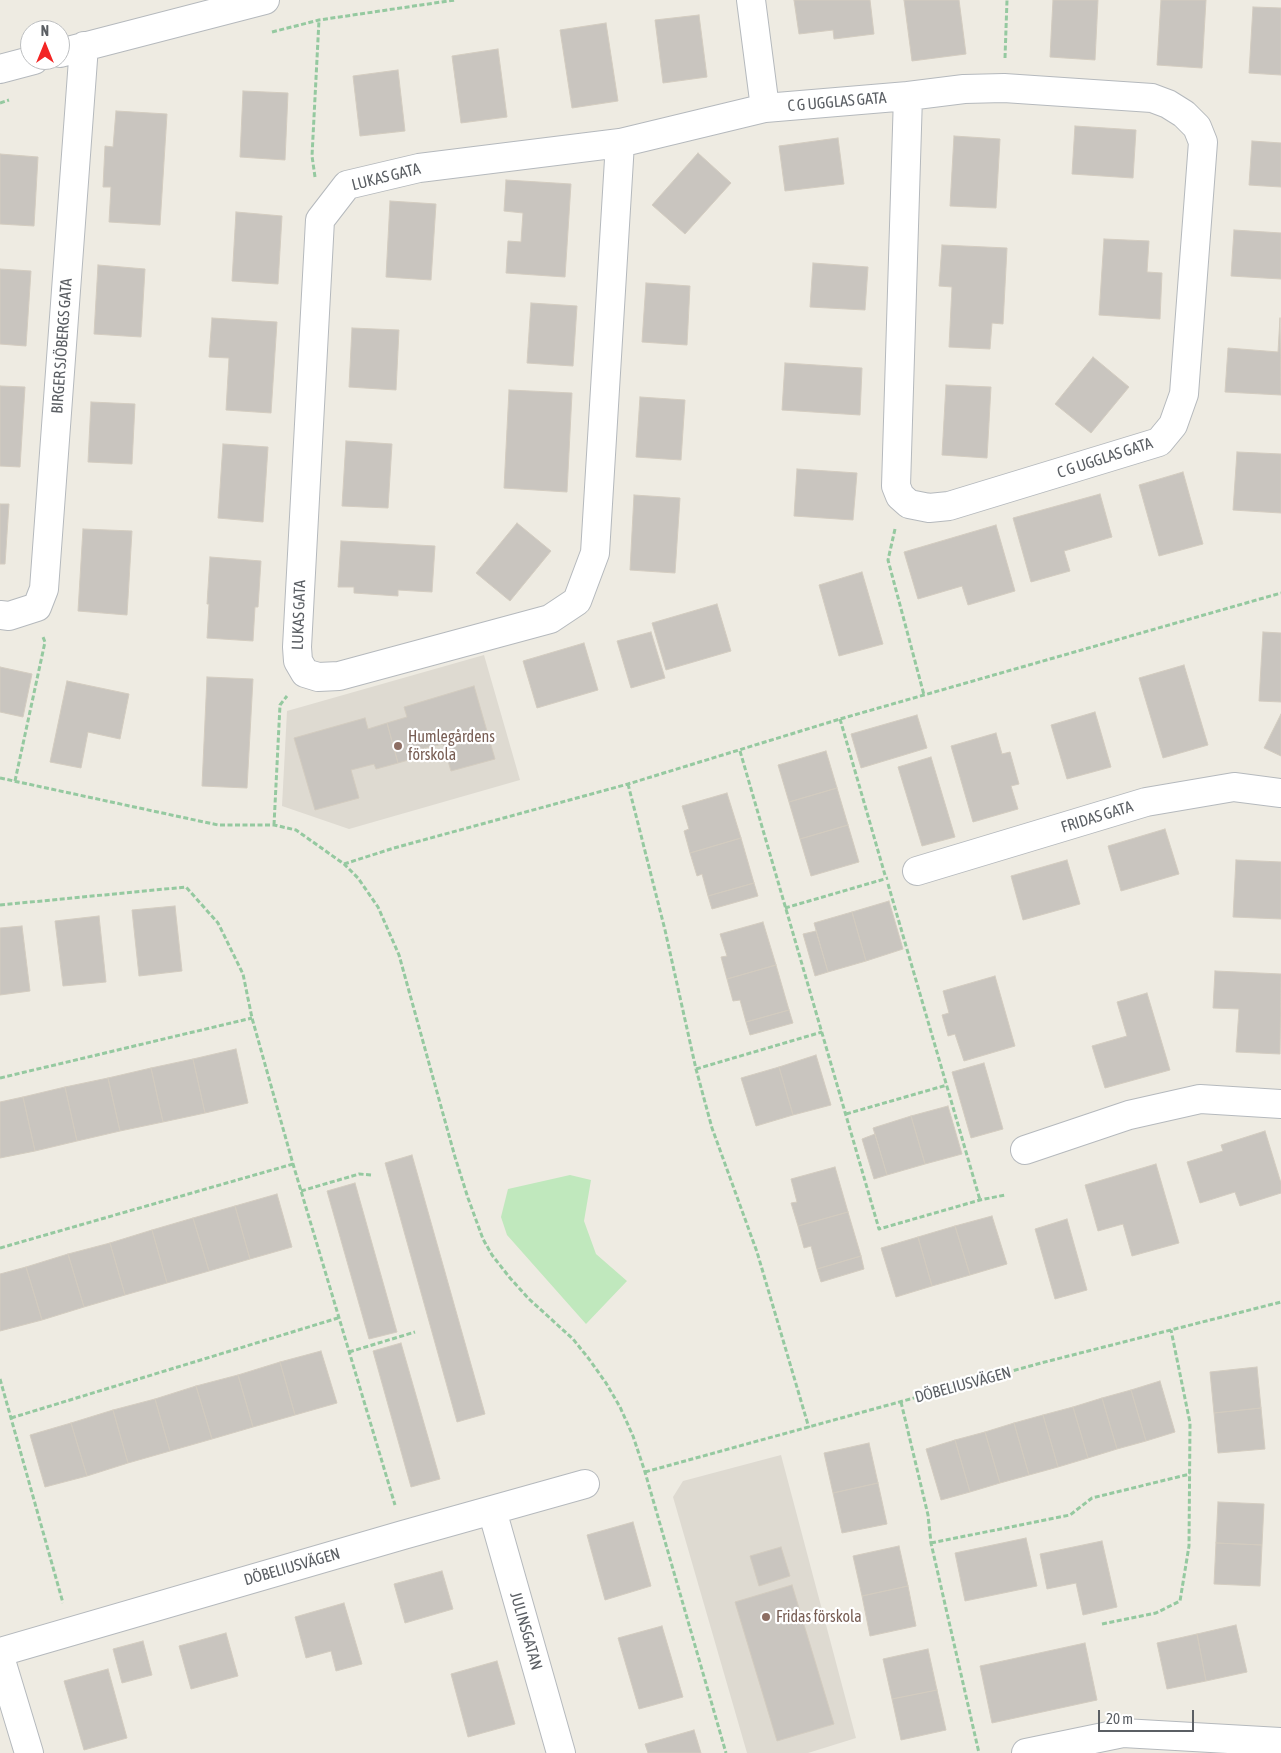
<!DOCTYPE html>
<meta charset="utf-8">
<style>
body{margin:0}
#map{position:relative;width:1281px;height:1753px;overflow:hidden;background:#eeebe2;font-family:"Asap Condensed",sans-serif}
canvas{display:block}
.north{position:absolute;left:20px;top:20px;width:50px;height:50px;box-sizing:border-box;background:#fff;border:1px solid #bdbfc1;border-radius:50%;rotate:0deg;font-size:14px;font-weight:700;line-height:20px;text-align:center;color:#5b5f64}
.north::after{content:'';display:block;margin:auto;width:18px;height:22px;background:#f32524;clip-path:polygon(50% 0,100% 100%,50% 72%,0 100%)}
.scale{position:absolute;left:1098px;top:1710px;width:96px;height:22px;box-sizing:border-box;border:2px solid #5b5f64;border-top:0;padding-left:6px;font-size:15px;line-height:18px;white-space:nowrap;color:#5b5f64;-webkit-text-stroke:4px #fff;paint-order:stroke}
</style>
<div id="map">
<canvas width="1281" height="1753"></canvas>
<div class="north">N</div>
<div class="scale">20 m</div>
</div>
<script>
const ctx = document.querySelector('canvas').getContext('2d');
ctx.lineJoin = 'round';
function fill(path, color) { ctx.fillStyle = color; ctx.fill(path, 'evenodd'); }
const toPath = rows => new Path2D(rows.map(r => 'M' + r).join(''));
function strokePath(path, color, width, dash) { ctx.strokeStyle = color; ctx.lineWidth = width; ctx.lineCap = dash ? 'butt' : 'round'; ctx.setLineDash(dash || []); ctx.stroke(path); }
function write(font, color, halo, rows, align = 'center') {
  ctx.font = font + ' "Asap Condensed",sans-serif'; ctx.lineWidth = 4.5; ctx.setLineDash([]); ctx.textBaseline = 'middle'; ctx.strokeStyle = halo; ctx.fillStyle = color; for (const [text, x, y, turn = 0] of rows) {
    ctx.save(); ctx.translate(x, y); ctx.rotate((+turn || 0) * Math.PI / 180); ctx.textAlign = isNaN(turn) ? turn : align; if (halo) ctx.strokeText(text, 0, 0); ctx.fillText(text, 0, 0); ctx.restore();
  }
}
fill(toPath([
 [484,655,520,780,349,829,282,806,287,711],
 [781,1455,856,1738,808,1753,747,1753,673,1497,683,1481]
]), '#dedad1');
fill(toPath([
 [570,1175,591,1180,584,1221,596,1254,627,1281,586,1324,507,1235,501,1217,508,1189]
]), '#c0e8bd');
const building = toPath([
 [794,0,870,0,874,34,834,39,833,30,799,34,794,0],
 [904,0,959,0,966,54,912,61,904,0],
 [1053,0,1098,0,1095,60,1050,57,1053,0],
 [1161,0,1206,0,1202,68,1157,65,1161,0],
 [1253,7,1281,8,1281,75,1249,73,1253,7],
 [699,15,707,77,663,83,655,20,699,15],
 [606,23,618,101,572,108,560,30,606,23],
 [498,49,507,117,461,123,452,56,498,49],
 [398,70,405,131,360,136,353,76,398,70],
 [243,91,288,93,285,160,240,157,243,91],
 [116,111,167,114,160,225,109,222,111,187,103,187,105,146,113,147,116,111],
 [1075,126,1136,130,1133,178,1072,174,1075,126],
 [954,136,1000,139,996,208,950,206,954,136],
 [838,138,844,184,785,191,779,146,838,138],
 [1252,141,1281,143,1281,187,1249,185,1252,141],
 [698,153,731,183,685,234,652,205,698,153],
 [0,154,38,157,34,226,0,224,0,154],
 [506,180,571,184,565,277,506,273,508,241,521,242,523,213,504,211,506,180],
 [390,201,436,204,431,280,386,277,390,201],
 [236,212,282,216,278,284,232,281,236,212],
 [1234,230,1281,233,1281,279,1231,276,1234,230],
 [1104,239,1149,241,1147,272,1162,273,1160,319,1099,315,1104,239],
 [942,245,1007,248,1003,324,992,323,990,349,949,347,952,287,939,286,942,245],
 [813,263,868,267,865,310,810,307,813,263],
 [98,265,145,269,141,337,94,334,98,265],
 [0,269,31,271,26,346,0,344,0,269],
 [646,283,690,286,687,345,642,342,646,283],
 [531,303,577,306,573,366,527,363,531,303],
 [212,318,277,322,271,413,226,410,229,358,209,357,212,318],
 [1280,318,1281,395,1225,392,1228,348,1278,352,1280,318],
 [352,328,399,330,396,390,349,387,352,328],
 [1093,357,1129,387,1091,433,1055,404,1093,357],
 [785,363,862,368,860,415,782,410,785,363],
 [946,385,991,387,987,458,942,455,946,385],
 [0,386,25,387,20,467,0,466,0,386],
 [509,390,572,393,567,492,504,488,509,390],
 [640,397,685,400,681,460,636,457,640,397],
 [91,402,135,404,132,464,88,462,91,402],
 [346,441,392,444,388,508,342,506,346,441],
 [223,444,268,447,263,522,218,518,223,444],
 [1237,452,1281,454,1281,513,1233,510,1237,452],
 [797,469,857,473,853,520,794,516,797,469],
 [1183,472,1203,544,1159,556,1139,485,1183,472],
 [1100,494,1112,537,1064,551,1070,571,1031,582,1013,518,1100,494],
 [634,495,680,498,675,573,630,570,634,495],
 [0,504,9,504,5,564,0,564,0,504],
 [517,523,551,551,510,601,476,573,517,523],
 [996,525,1015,591,968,605,962,586,918,599,904,552,996,525],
 [83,529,132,531,127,615,78,611,83,529],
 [341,541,435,546,432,592,398,590,398,596,354,593,354,587,338,587,341,541],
 [210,557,261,561,258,607,255,607,253,641,207,638,209,604,207,604,210,557],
 [862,572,883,644,839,656,819,585,862,572],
 [717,604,731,651,666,670,652,623,717,604],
 [651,632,665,678,631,688,617,641,651,632],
 [1263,632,1281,633,1281,702,1259,701,1263,632],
 [584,643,598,690,537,708,523,661,584,643],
 [1184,665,1208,745,1163,758,1139,678,1184,665],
 [0,667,32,674,23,717,0,712,0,667],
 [207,677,253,679,247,788,202,786,207,677],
 [67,681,129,694,120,739,88,732,81,768,50,762,67,681],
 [474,686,495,759,451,771,443,744,421,749,422,756,398,763,387,723,407,717,404,707,474,686],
 [1095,712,1111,767,1067,779,1051,725,1095,712],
 [1281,714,1281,756,1264,748,1281,714],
 [917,715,927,748,861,768,851,734,917,715],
 [365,718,368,729,387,723,398,763,376,769,374,764,351,770,359,798,315,810,294,738,365,718],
 [996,733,1002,754,1010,752,1019,784,1011,786,1018,809,973,822,951,746,996,733],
 [826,751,837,788,789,802,778,765,826,751],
 [931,757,955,837,922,846,898,767,931,757],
 [837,788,848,825,800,839,789,802,837,788],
 [727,793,741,838,690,853,684,831,689,829,682,806,727,793],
 [848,825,859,862,811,876,800,839,848,825],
 [1165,829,1179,874,1121,891,1108,846,1165,829],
 [741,838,754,883,708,896,702,874,697,876,690,853,741,838],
 [1067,860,1080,904,1023,920,1011,876,1067,860],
 [1236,860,1281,862,1281,919,1233,917,1236,860],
 [754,883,758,896,712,909,708,896,754,883],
 [889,901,903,949,866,961,852,912,889,901],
 [175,906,182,971,139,976,132,910,175,906],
 [852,912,866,961,828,972,814,923,852,912],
 [99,916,106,982,63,986,55,921,99,916],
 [763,922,776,965,727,979,721,957,727,956,720,934,763,922],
 [22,926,30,991,0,995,0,928,22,926],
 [816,931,828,972,815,976,803,934,816,931],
 [776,965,789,1010,746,1022,740,1000,733,1001,727,979,776,965],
 [1215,971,1281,974,1280,1054,1236,1052,1239,1009,1213,1008,1215,971],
 [995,976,1015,1046,964,1061,955,1034,948,1036,942,1015,949,1013,943,991,995,976],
 [1147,993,1170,1070,1105,1088,1092,1046,1127,1036,1117,1002,1147,993],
 [789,1010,793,1023,750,1035,746,1022,789,1010],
 [236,1049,248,1103,205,1113,193,1059,236,1049],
 [816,1055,831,1105,793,1115,779,1067,816,1055],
 [193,1059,205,1113,163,1122,151,1068,193,1059],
 [984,1063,1003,1129,971,1138,952,1072,984,1063],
 [779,1067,793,1115,756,1126,741,1078,779,1067],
 [151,1068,163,1122,120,1131,108,1078,151,1068],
 [108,1078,120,1131,77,1141,65,1087,108,1078],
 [65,1087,77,1141,35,1151,23,1097,65,1087],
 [23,1097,35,1151,0,1158,0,1102,23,1097],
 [948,1106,962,1154,925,1164,911,1116,948,1106],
 [911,1116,925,1164,887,1175,873,1128,911,1116],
 [1265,1131,1281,1183,1281,1193,1240,1206,1235,1192,1200,1203,1187,1162,1223,1151,1221,1145,1265,1131],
 [875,1134,887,1175,874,1179,862,1139,875,1134],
 [412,1155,485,1414,457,1422,385,1163,412,1155],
 [1156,1164,1179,1243,1132,1256,1123,1224,1098,1231,1085,1185,1156,1164],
 [835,1167,848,1212,798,1226,791,1203,797,1202,791,1179,835,1167],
 [355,1183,397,1332,369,1339,327,1191,355,1183],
 [277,1194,292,1247,250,1259,235,1206,277,1194],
 [235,1206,250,1259,209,1271,193,1218,235,1206],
 [848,1212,861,1256,817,1269,811,1246,804,1248,798,1226,848,1212],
 [992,1216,1007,1264,970,1275,955,1226,992,1216],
 [193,1218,209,1271,167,1283,152,1230,193,1218],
 [1067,1219,1087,1290,1055,1299,1035,1229,1067,1219],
 [955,1226,970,1275,932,1286,918,1237,955,1226],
 [152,1230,167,1283,125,1295,110,1243,152,1230],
 [918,1237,932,1286,896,1297,881,1248,918,1237],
 [110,1243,125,1295,84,1307,68,1254,110,1243],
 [68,1254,84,1307,42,1320,26,1267,68,1254],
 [861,1256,864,1269,821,1282,817,1269,861,1256],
 [26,1267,42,1320,0,1331,0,1274,26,1267],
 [401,1343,440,1479,411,1487,373,1351,401,1343],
 [321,1351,337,1403,295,1415,280,1362,321,1351],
 [280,1362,295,1415,253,1427,238,1375,280,1362],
 [1257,1367,1261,1408,1214,1413,1210,1372,1257,1367],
 [238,1375,253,1427,212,1439,196,1386,238,1375],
 [1160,1381,1175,1432,1146,1441,1131,1390,1160,1381],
 [196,1386,212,1439,170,1451,155,1399,196,1386],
 [1131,1390,1146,1441,1117,1449,1102,1398,1131,1390],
 [1102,1398,1117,1449,1088,1458,1073,1407,1102,1398],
 [155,1399,170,1451,128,1463,113,1410,155,1399],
 [1073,1407,1088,1458,1058,1467,1043,1415,1073,1407],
 [1261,1408,1265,1449,1218,1453,1214,1413,1261,1408],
 [113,1410,128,1463,87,1476,71,1423,113,1410],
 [1043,1415,1058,1467,1029,1475,1014,1423,1043,1415],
 [71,1423,87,1476,45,1487,30,1435,71,1423],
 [1014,1423,1029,1475,1000,1483,985,1432,1014,1423],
 [985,1432,1000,1483,970,1492,955,1440,985,1432],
 [955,1440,970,1492,941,1500,926,1449,955,1440],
 [869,1443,878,1483,833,1493,824,1453,869,1443],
 [878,1483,887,1524,842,1533,833,1493,878,1483],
 [1218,1502,1264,1504,1262,1545,1216,1543,1218,1502],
 [633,1522,651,1586,605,1600,587,1535,633,1522],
 [1026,1538,1037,1586,965,1601,955,1553,1026,1538],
 [1102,1541,1117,1607,1083,1615,1076,1583,1047,1589,1040,1554,1102,1541],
 [1216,1543,1262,1545,1260,1586,1214,1584,1216,1543],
 [899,1546,908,1586,862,1596,853,1556,899,1546],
 [781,1547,790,1576,759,1586,750,1556,781,1547],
 [442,1571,453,1609,405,1623,394,1584,442,1571],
 [792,1585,834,1724,777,1741,735,1602,792,1585],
 [908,1586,916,1626,870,1636,862,1596,908,1586],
 [344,1603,362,1664,336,1671,331,1651,306,1658,295,1617,344,1603],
 [1236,1625,1247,1672,1206,1681,1197,1634,1236,1625],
 [662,1626,683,1697,639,1709,618,1638,662,1626],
 [226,1633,238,1676,191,1689,179,1646,226,1633],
 [1197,1634,1206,1681,1167,1689,1157,1643,1197,1634],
 [143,1641,152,1675,122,1683,113,1649,143,1641],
 [1085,1643,1097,1700,992,1723,980,1666,1085,1643],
 [928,1649,937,1690,892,1699,883,1659,928,1649],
 [497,1661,515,1724,468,1737,451,1674,497,1661],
 [108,1669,127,1738,84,1750,64,1681,108,1669],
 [937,1690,946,1730,901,1740,892,1699,937,1690],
 [694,1730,701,1753,648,1753,645,1744,694,1730]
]);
fill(building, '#c9c5bf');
strokePath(building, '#d3ccc0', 1);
const minor = toPath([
 [60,53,265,0],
 [0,69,34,60],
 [765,108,908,96,896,486,900,496,909,504,929,508,949,506,1159,442,1173,425,1184,394,1203,142,1197,127,1184,114,1168,104,1152,98,1004,88,964,89,908,96],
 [620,143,595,553,577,601,550,619,339,676,318,677,305,673,298,661,297,647,320,220,347,185,419,168,620,143,765,108,751,0],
 [0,615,9,616,37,607,44,589,84,46],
 [917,871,1146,802,1234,787,1281,793],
 [1025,1150,1129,1115,1200,1099,1281,1104],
 [492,1510,561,1753],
 [0,1652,403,1535,585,1484],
 [0,1657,29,1753],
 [1026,1753,1123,1733,1281,1742]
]);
strokePath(minor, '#b5b9bd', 30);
strokePath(toPath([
 [272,32,319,20,455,0],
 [1005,58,1007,0],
 [0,103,9,100],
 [315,177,312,156,319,20],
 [895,529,888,560,924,695],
 [840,719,885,875],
 [740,751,879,1229,980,1200,1005,1195],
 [0,778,218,825,274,825,296,830,344,864,358,878,378,907,399,955,455,1157,468,1198,483,1239,492,1255,510,1278,529,1299,573,1339,589,1359,606,1383,620,1407,633,1436,645,1472,726,1753],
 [15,781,45,642,43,637],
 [628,784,665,930,696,1069,712,1128,757,1252,809,1428],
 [274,825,280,705,287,696],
 [344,864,394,848,628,784,840,719,1281,593],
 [888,884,980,1200],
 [0,905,186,887,218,923,243,974,252,1018,293,1164,395,1505],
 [785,908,888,878],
 [696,1069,822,1032],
 [0,1078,252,1018],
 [846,1114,947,1085],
 [301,1191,359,1174,371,1175],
 [0,1248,293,1164],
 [349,1352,415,1332],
 [0,1379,63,1603],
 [901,1402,928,1515,931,1543,979,1753],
 [11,1418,338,1318],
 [645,1472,1041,1363,1281,1302],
 [931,1543,1070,1515,1092,1498,1190,1474],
 [1102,1624,1156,1613,1180,1601,1189,1546,1190,1423,1171,1330]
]), '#95c9a0', 3, [5, 2.5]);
strokePath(minor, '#fff', 28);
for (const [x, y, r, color] of [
 [398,746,5,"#8d6e63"],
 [766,1617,5,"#8d6e63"]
]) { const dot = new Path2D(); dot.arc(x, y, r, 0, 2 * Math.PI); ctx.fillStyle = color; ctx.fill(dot); strokePath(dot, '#fff', 2); }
write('16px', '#5b5f64', '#fff', [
 ["C G UGGLAS GATA",837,102,-5],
 ["LUKAS GATA",386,177,-14],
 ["BIRGER SJÖBERGS GATA",62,346,-86],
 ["C G UGGLAS GATA",1105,458,-18],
 ["LUKAS GATA",299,615,-88],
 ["FRIDAS GATA",1097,817,-17],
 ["DÖBELIUSVÄGEN",963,1385,-15],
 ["DÖBELIUSVÄGEN",292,1567,-16],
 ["JULINSGATAN",526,1631,74]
]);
write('16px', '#785e54', '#fff', [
 ["Humlegårdens",408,737],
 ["förskola",408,755],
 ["Fridas förskola",776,1617]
], 'left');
</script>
